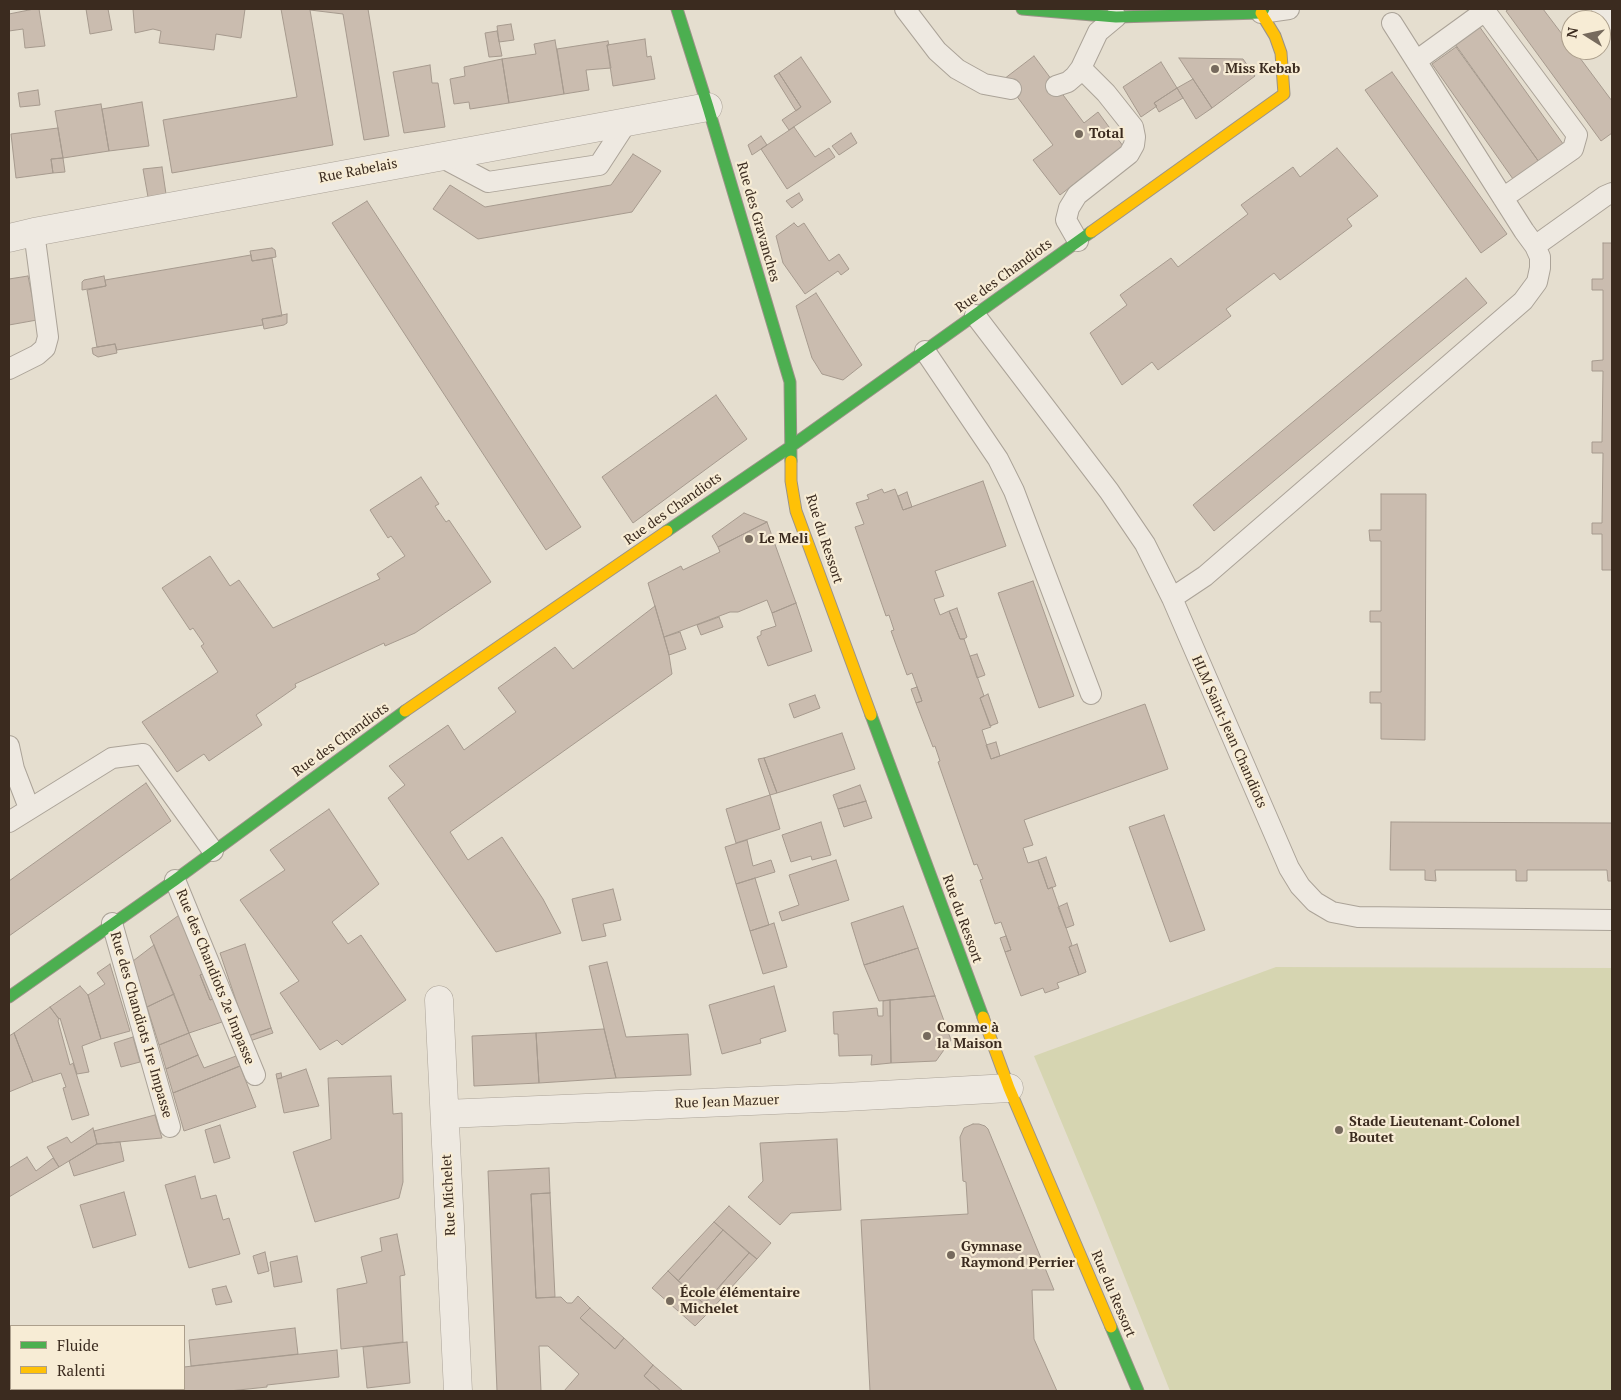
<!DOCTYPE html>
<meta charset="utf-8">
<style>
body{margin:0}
#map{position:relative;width:1621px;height:1400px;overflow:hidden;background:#e5decf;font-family:"PT Serif",serif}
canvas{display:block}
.frame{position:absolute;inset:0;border:10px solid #3b2b1f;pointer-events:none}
.legend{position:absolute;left:10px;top:1325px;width:175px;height:65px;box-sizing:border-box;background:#f7ecd5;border:1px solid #ac9f8c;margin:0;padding:6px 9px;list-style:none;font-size:15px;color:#3b2b1f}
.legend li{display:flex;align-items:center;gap:10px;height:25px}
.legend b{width:25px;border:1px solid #ac9f8c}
.north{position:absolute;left:1561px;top:10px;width:50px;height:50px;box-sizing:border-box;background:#f7ecd5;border:1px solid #ac9f8c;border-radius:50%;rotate:280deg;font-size:14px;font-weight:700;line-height:20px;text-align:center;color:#3b2b1f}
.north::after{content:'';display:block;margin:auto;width:18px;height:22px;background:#766a5d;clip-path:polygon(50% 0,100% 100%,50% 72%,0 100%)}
</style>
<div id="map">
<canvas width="1621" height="1400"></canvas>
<div class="frame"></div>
<ul class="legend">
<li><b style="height:6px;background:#4caf50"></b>Fluide</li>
<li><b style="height:6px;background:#ffc107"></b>Ralenti</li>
</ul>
<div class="north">N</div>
</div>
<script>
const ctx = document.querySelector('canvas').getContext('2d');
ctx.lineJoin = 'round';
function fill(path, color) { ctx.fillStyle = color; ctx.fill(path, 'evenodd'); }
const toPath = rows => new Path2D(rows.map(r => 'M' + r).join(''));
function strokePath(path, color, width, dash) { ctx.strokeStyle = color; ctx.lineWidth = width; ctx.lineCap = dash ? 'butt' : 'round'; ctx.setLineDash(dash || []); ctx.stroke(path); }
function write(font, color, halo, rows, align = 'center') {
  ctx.font = font + ' "PT Serif",serif'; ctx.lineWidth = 4.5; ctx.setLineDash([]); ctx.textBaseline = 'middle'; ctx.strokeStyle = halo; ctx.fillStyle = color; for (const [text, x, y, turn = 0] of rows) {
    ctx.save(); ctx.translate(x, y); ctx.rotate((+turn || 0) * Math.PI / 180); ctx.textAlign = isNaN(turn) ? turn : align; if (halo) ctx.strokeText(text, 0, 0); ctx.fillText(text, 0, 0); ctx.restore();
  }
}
fill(toPath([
 [1276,967,1612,968,1612,1391,1170,1391,1096,1205,1034,1056]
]), '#d6d5b1');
const building = toPath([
 [34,9,39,9,45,46,25,48,23,29,9,31,9,14,34,9],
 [86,9,108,9,112,30,90,34,86,9],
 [133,9,245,9,241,38,216,34,214,50,159,43,161,31,153,29,135,33,133,9],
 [281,9,368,9,389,136,364,140,343,14,310,10,333,145,172,173,163,120,297,97,281,9],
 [1509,9,1543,9,1571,46,1571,50,1574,50,1612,101,1612,133,1601,141,1506,11,1509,9],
 [511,24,514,40,499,42,497,26,511,24],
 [1479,26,1566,148,1539,162,1455,44,1479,26],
 [497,31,502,56,489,57,485,33,497,31],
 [645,39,647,57,651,56,655,79,613,86,607,45,645,39],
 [555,40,564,94,509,103,502,59,536,54,534,44,555,40],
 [608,41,609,45,607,45,611,68,586,70,589,90,564,94,557,49,608,41],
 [1456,47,1539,162,1513,179,1432,64,1456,47],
 [1034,56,1084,123,1098,112,1123,146,1060,195,1033,160,1053,145,1004,79,1034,56],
 [801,57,831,102,789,130,782,120,801,107,779,73,801,57],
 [1179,58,1243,59,1255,76,1212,108,1179,58],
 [502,59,509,103,470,109,469,102,454,104,450,79,465,76,464,67,502,59],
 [1161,62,1177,88,1154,103,1157,106,1141,117,1123,87,1161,62],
 [430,65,432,83,438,83,445,127,404,133,393,72,430,65],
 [1392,72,1507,234,1481,253,1365,90,1392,72],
 [779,73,801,107,796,111,774,76,779,73],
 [1193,79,1212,108,1196,119,1177,88,1193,79],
 [1177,88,1183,98,1159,112,1154,103,1177,88],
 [38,90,40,105,20,107,18,93,38,90],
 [142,102,149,146,109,151,102,109,142,102],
 [101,104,109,151,63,158,55,111,101,104],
 [794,127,815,157,829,148,835,157,787,189,761,149,794,127],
 [58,128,63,158,51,159,53,173,16,178,11,134,58,128],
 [851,133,857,143,839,155,832,146,851,133],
 [761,136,767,145,752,155,748,145,761,136],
 [1337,148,1378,196,1347,219,1352,226,1280,280,1274,273,1226,309,1231,316,1158,370,1152,362,1122,385,1090,333,1127,305,1120,295,1171,258,1178,267,1248,214,1241,205,1293,167,1300,177,1337,148],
 [633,154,661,171,632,212,478,239,433,209,450,185,485,207,611,185,633,154],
 [63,158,65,172,53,173,51,159,63,158],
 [162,167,166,194,148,197,143,169,162,167],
 [799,193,803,200,792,208,786,201,799,193],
 [367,201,581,527,546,550,332,223,367,201],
 [794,223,798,227,804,223,829,261,839,254,849,269,841,275,838,271,805,294,783,263,776,236,794,223],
 [1603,243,1612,243,1612,570,1602,570,1602,534,1592,534,1592,523,1602,523,1603,453,1592,453,1592,442,1602,442,1603,371,1592,371,1592,361,1603,360,1603,290,1592,290,1592,279,1603,279,1603,243],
 [272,248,275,250,276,257,252,261,250,251,272,248],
 [251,255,252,261,272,258,282,316,262,319,263,325,117,350,115,344,97,347,87,290,106,286,105,280,251,255],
 [28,276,37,320,9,325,9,279,28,276],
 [104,276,106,286,82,290,82,282,84,280,104,276],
 [1466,278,1487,303,1214,531,1193,505,1466,278],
 [816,293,862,365,843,380,822,374,812,358,796,306,816,293],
 [287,314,287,323,284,325,264,329,262,319,287,314],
 [115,344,117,353,98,357,93,354,92,348,115,344],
 [716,395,747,439,633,523,602,477,716,395],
 [421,477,439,504,435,506,446,522,449,520,491,582,415,633,385,646,384,643,295,684,296,687,256,715,262,725,209,761,204,754,177,772,142,722,218,672,201,646,204,644,193,628,190,630,162,588,210,556,230,586,239,580,273,628,380,579,377,574,405,556,391,536,388,538,370,510,421,477],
 [983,481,1006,546,935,571,944,596,934,599,940,615,949,611,960,639,964,639,984,696,980,698,991,727,982,730,991,759,1145,704,1168,769,1024,820,1033,845,1023,848,1028,863,1038,860,1048,889,1052,887,1072,945,1069,947,1079,975,1057,983,1059,988,1045,993,1043,988,1021,996,1005,952,1011,950,1001,922,995,924,980,880,983,879,977,864,974,865,938,762,940,761,935,746,933,747,916,703,922,701,912,673,907,675,891,631,894,630,889,615,886,616,855,527,864,524,856,503,869,499,867,495,882,489,884,493,895,489,903,510,983,481],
 [907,492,912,507,903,510,898,496,907,492],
 [1381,494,1426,494,1425,740,1381,739,1381,703,1370,703,1370,692,1381,692,1381,622,1370,622,1370,611,1381,611,1381,541,1370,541,1369,530,1381,530,1381,494],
 [744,513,767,522,718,547,712,536,744,513],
 [767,522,796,603,772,613,767,600,738,612,730,612,664,637,648,583,681,566,683,570,720,552,718,547,767,522],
 [1033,581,1074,696,1039,708,998,593,1033,581],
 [796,603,812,651,768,666,757,637,761,635,761,631,776,626,772,613,796,603],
 [655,606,669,655,672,674,450,832,468,860,502,837,543,899,561,933,496,952,388,798,405,785,389,766,448,725,464,750,516,712,498,688,555,647,573,669,655,606],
 [957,608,967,637,964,639,960,639,949,611,957,608],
 [719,617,723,627,701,635,697,625,719,617],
 [680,632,686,649,669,655,664,637,680,632],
 [977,654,985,675,977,678,970,656,977,654],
 [917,687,922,701,916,703,911,689,917,687],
 [988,694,998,723,990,726,980,698,988,694],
 [815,695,820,708,794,718,789,704,815,695],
 [842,733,855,769,777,793,764,758,842,733],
 [996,742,1000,756,991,759,986,745,996,742],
 [764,758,777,793,770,795,758,759,764,758],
 [146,783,171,821,9,936,9,881,146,783],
 [860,785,866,801,838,809,833,795,860,785],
 [770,795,780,829,736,843,726,809,770,795],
 [866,801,872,818,844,827,838,809,866,801],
 [329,809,379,884,332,922,348,944,361,935,406,1000,342,1045,337,1040,320,1050,280,993,299,981,240,900,285,870,270,850,329,809],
 [1164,815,1205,930,1170,942,1129,827,1164,815],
 [821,822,831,855,812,860,811,856,791,862,782,835,821,822],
 [1391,822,1612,823,1612,881,1608,881,1607,870,1527,870,1527,881,1516,881,1516,870,1435,870,1436,881,1425,880,1425,870,1390,870,1391,822],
 [747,840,753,866,771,860,775,872,736,884,725,847,747,840],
 [1046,857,1056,886,1048,889,1038,860,1046,857],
 [836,860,849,900,782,921,779,912,799,905,789,875,836,860],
 [755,878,769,925,750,931,736,884,755,878],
 [613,889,621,920,603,924,606,936,582,941,572,899,613,889],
 [1067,903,1074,925,1066,928,1058,907,1067,903],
 [903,906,918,948,864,965,851,923,903,906],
 [182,913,206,973,200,975,210,1000,216,998,225,1021,189,1033,150,936,182,913],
 [774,923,787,967,763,974,750,931,774,923],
 [1006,936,1011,950,1005,952,1000,938,1006,936],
 [245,944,271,1028,248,1036,220,953,245,944],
 [1077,944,1086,972,1079,975,1069,947,1077,944],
 [154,945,174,994,147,1007,133,961,154,945],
 [918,948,935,996,879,1001,864,965,918,948],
 [607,962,626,1037,688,1034,691,1075,616,1078,589,966,607,962],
 [110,964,130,1031,101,1039,88,995,105,984,97,973,110,964],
 [206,973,216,998,210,1000,200,975,206,973],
 [80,986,88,995,101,1039,82,1046,89,1072,77,1074,60,1018,59,1019,50,1007,80,986],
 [774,986,786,1031,760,1039,761,1043,722,1054,709,1005,774,986],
 [174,994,189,1033,159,1045,147,1007,174,994],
 [935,996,951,1040,936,1061,891,1063,890,1000,935,996],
 [890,1000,891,1063,871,1065,872,1055,839,1056,838,1034,834,1034,833,1012,877,1008,878,1016,883,1016,883,1001,890,1000],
 [50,1007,59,1019,58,1021,70,1065,73,1063,89,1115,72,1120,63,1088,66,1087,61,1073,33,1082,14,1033,50,1007],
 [271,1028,273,1033,250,1041,248,1036,271,1028],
 [604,1029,616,1078,539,1083,536,1033,604,1029],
 [14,1033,33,1082,9,1092,9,1036,14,1033],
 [189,1033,198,1055,166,1069,159,1045,189,1033],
 [536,1033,539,1083,474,1086,472,1036,536,1033],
 [133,1037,140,1062,121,1067,114,1043,133,1037],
 [198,1055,204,1068,236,1056,240,1066,173,1093,166,1069,198,1055],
 [240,1066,256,1107,184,1131,173,1093,240,1066],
 [306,1069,319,1106,284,1113,277,1079,306,1069],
 [281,1073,282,1078,277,1079,276,1074,281,1073],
 [391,1076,393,1114,402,1113,403,1182,399,1198,315,1222,293,1152,331,1139,328,1078,391,1076],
 [155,1115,162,1138,97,1144,94,1131,155,1115],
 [973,1124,979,1124,985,1126,988,1129,1054,1290,1032,1290,1034,1339,1057,1391,870,1391,861,1220,968,1214,966,1182,963,1181,960,1137,964,1128,973,1124],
 [220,1125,230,1158,214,1163,205,1130,220,1125],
 [93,1128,97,1144,59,1167,47,1147,67,1137,71,1143,93,1128],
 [837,1139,841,1210,791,1213,780,1225,748,1197,763,1181,760,1143,837,1139],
 [120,1142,124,1161,74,1176,69,1161,97,1144,120,1142],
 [27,1157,36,1171,53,1158,59,1167,9,1197,9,1168,27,1157],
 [549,1168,550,1193,531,1194,536,1298,561,1297,567,1303,572,1303,578,1296,590,1308,580,1318,615,1349,624,1338,653,1365,644,1376,661,1391,564,1391,579,1374,548,1346,539,1346,541,1391,497,1391,488,1171,549,1168],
 [195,1176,201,1199,216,1195,223,1220,229,1218,240,1254,189,1268,165,1185,195,1176],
 [124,1192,136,1235,93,1248,80,1205,124,1192],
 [550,1193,555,1297,536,1298,531,1194,550,1193],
 [729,1206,771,1243,757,1259,714,1222,729,1206],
 [714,1222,723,1230,678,1281,668,1271,714,1222],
 [723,1230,749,1253,704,1304,678,1281,723,1230],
 [397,1234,405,1275,400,1276,403,1342,341,1349,337,1289,367,1283,361,1257,382,1251,380,1238,397,1234],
 [265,1252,269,1271,258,1274,253,1256,265,1252],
 [749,1253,757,1259,711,1310,704,1304,749,1253],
 [297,1256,302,1282,274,1287,270,1262,297,1256],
 [668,1271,711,1310,695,1326,652,1288,668,1271],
 [226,1286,232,1302,216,1305,212,1289,226,1286],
 [590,1308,624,1338,615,1349,580,1318,590,1308],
 [295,1328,298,1354,191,1366,189,1340,295,1328],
 [407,1342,410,1383,367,1388,363,1347,407,1342],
 [337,1350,339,1377,267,1385,267,1387,229,1391,133,1391,133,1389,184,1389,184,1367,337,1350],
 [653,1365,683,1391,661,1391,644,1376,653,1365],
 [18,1389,71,1389,71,1391,18,1391,18,1389]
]);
fill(building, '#cabcaf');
strokePath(building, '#a69a8e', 1);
const lane = toPath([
 [905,9,937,51,957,69,984,84,1011,89],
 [1261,13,1289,9],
 [1416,61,1485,11,1577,135,1573,149,1503,198],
 [1056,86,1068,82,1075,76,1081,68,1098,32,1116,17],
 [439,156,488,182,599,165,627,122],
 [1078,241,1066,220,1069,208,1077,195,1129,154,1134,145,1135,137,1133,127,1106,93,1081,68],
 [1535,246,1605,196,1612,193],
 [975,315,1109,491,1145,544,1172,598,1289,868,1300,886,1315,902,1332,912,1358,917,1612,920],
 [925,351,998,459,1014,491,1091,694],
 [9,369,37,355,45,348,48,337,34,232],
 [1172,598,1205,576,1523,301,1537,282,1540,268,1540,257,1535,246,1524,231,1392,23],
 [9,746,14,769,29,808],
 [9,822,112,758,143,754,213,851],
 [175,880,255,1075],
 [112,923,170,1127]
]);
const street = toPath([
 [1606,9,1612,19],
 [9,238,34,232,708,107],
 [439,1000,458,1391],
 [445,1114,845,1097,1009,1088]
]);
const fast = toPath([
 [677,9,708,107,790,382,791,461],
 [1022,9,1116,17,1261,13,1264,9],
 [667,531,790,447,1091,232],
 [871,715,983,1017],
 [9,997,175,880,405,711],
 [1111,1327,1138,1391]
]);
const slow = toPath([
 [1091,232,1284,94,1281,53,1275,36,1261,13],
 [791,461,791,481,796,511,871,715],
 [405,711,667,531],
 [983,1017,1009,1088,1111,1327]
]);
strokePath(lane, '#aba398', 22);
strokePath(street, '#aba398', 29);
strokePath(fast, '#9b9388', 13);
strokePath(slow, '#9b9388', 13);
strokePath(lane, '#eee9e1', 20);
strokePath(street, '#eee9e1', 28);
strokePath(fast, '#4caf50', 11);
strokePath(slow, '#ffc107', 11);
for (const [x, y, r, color] of [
 [1215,69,5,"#766a5d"],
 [1079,134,5,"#766a5d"],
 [749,539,5,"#766a5d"],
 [927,1036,5,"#766a5d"],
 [1339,1130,5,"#766a5d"],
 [951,1255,5,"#766a5d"],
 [670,1301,5,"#766a5d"]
]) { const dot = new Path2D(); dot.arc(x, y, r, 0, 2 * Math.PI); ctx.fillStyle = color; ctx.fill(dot); strokePath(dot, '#f7ecd5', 2); }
write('bold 14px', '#3b2b1f', '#f7ecd5', [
 ["Miss Kebab",1225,69],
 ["Total",1089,134],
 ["Le Meli",759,539],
 ["Comme à",937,1028],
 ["la Maison",937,1044],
 ["Stade Lieutenant-Colonel",1349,1122],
 ["Boutet",1349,1138],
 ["Gymnase",961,1247],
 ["Raymond Perrier",961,1263],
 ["École élémentaire",680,1293],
 ["Michelet",680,1309]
], 'left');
write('14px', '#3b2b1f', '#f7ecd5', [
 ["Rue Rabelais",358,171,-11],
 ["Rue des Gravanches",758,222,74],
 ["Rue des Chandiots",1004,276,-36],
 ["Rue des Chandiots",673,509,-35],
 ["Rue du Ressort",824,539,72],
 ["HLM Saint-Jean Chandiots",1229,732,66],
 ["Rue des Chandiots",341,740,-36],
 ["Rue du Ressort",962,919,70],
 ["Rue des Chandiots 2e Impasse",215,977,68],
 ["Rue des Chandiots 1re Impasse",141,1025,74],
 ["Rue Jean Mazuer",727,1102,-2],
 ["Rue Michelet",449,1195,-93],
 ["Rue du Ressort",1113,1294,67]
]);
</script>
